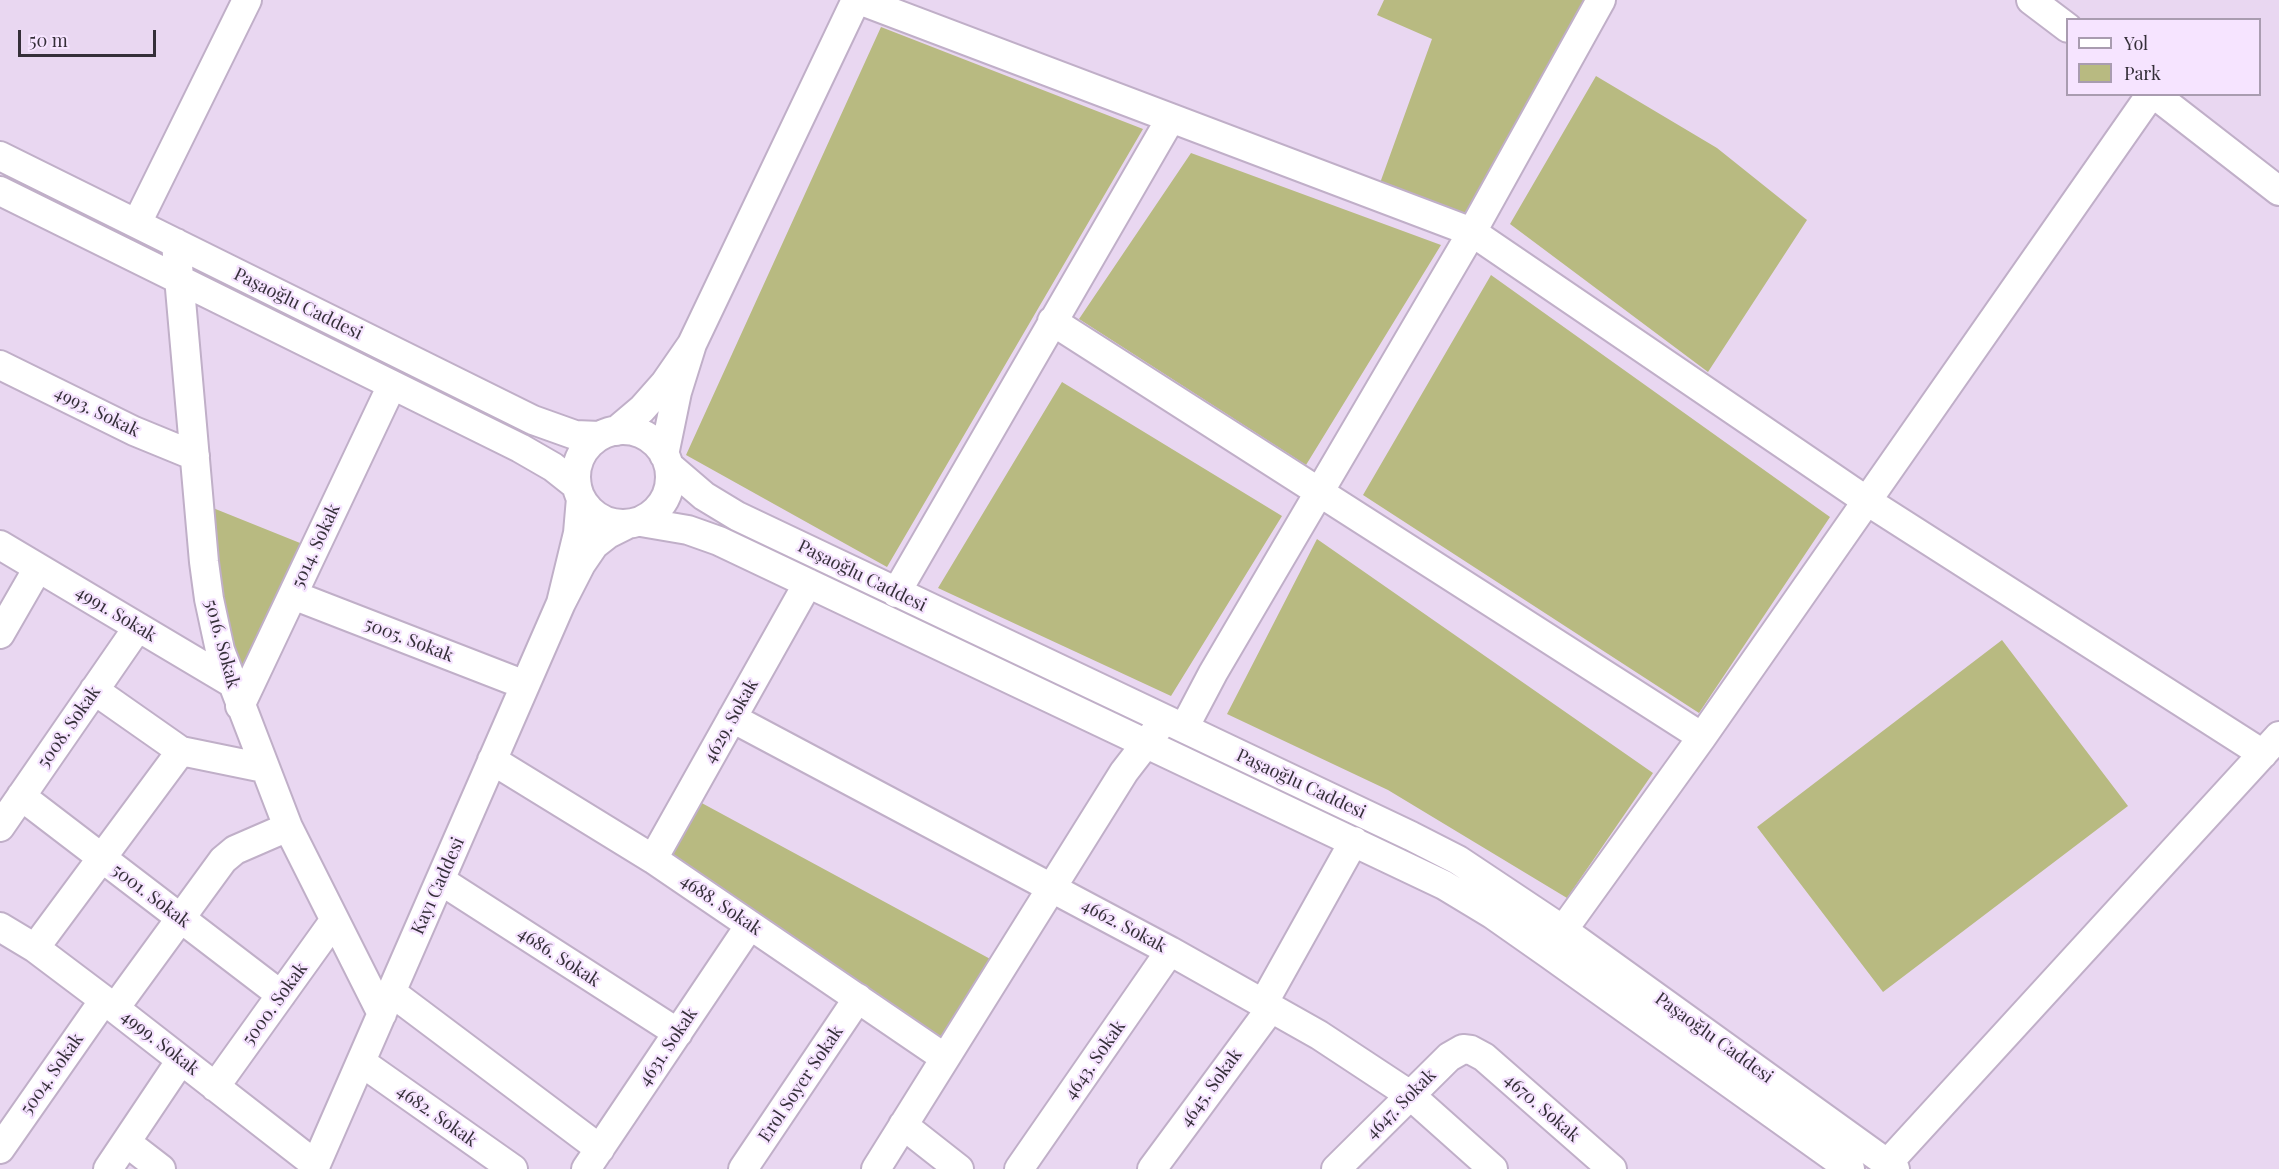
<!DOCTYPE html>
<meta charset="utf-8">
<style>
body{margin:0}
#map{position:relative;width:2279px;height:1169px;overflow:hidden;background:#e9d7f1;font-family:"Playfair Display",serif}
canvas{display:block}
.legend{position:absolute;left:2066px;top:18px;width:195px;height:78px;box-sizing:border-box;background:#f6e4ff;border:2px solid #a99cb0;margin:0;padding:8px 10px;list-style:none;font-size:18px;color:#352f39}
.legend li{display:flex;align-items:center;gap:12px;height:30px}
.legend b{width:30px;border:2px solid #a99cb0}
.scale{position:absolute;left:18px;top:30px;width:138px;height:27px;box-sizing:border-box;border:3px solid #352f39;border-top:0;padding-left:8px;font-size:18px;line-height:21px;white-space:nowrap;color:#352f39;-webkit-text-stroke:4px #f6e4ff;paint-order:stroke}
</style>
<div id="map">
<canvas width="2279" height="1169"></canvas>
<ul class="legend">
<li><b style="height:8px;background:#fff"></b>Yol</li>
<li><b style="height:16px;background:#b8ba81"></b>Park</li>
</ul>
<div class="scale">50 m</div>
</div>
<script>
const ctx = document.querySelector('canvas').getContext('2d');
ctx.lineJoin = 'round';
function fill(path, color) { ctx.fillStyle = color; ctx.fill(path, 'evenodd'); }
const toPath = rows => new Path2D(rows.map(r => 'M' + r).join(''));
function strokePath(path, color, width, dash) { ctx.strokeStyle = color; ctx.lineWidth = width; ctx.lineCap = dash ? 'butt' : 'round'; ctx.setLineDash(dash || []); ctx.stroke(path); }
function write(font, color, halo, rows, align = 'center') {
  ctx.font = font + ' "Playfair Display",serif'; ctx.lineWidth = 4.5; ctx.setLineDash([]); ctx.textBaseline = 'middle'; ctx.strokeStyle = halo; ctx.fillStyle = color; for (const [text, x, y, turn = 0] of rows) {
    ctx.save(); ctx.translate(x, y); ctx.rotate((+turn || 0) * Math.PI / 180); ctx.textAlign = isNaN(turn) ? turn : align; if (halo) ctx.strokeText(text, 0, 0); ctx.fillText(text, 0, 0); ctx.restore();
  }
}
fill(toPath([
 [1384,0,1589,0,1468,219,1380,183,1432,39,1377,15],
 [881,27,1143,129,887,567,686,455],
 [1596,76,1717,148,1807,220,1708,372,1510,224],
 [1191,153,1441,245,1306,465,1079,319],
 [1491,275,1830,517,1699,713,1363,495],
 [1062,382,1282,516,1171,696,938,588],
 [213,508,310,547,247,667,237,670,223,619],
 [1317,539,1653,773,1567,898,1388,790,1227,714],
 [2002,640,2128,806,1883,992,1757,827],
 [698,801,994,961,942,1045,668,858]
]), '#b8ba81');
const minor = toPath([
 [859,0,1472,232,1213,673,1184,728],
 [1601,0,1472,232,1867,501,2263,754],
 [2031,0,2068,28],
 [2154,94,2279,191],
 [0,156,533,420,575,435,600,436],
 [0,191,520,448,553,467,577,486],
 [137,223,247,0],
 [176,243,204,562,209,599,220,650,288,827,382,1014],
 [1052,321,1702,737],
 [692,344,856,0],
 [0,365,134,431,195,456],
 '576 477a47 47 0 1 1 94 0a47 47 0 1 1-94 0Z',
 [616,431,642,409,665,383,692,344,677,392,664,455],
 [669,466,704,496,737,516,1411,836,1458,860,1563,930,1895,1169],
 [581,498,578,533,561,603,581,564,594,545,608,534,626,525],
 [641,522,688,530,719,541,1444,885,1492,914,1549,954,1850,1169],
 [0,545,232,683],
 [896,593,1171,118],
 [293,595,525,685],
 [0,634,38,568],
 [94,690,181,751,264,768],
 [240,706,392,385],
 [732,718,1170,951,1319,1035,1410,1095,1493,1169],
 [492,760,653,859,945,1058],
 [21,796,281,995],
 [0,827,138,627],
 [653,859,808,583],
 [440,880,678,1033],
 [0,927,35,948,104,1000,316,1165],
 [1563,930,1702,737,2151,94],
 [35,948,181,751],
 [391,992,600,1149],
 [1263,1004,1354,841],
 [115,1008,223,860,235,850,288,827],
 [361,1062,513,1169],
 [215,1087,334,921],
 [903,1125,959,1169],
 [126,1142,161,1169],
 [0,1149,104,1000],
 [1887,1164,2279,736],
 [108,1169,181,1060],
 [314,1169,561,603],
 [586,1169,750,925],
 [743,1169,858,998],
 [876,1169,1124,772,1158,728],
 [1019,1169,1170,951],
 [1152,1169,1271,1008],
 [1336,1169,1449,1057,1463,1049,1471,1050,1484,1057,1612,1169]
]);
strokePath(minor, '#c0afc8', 32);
strokePath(minor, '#fff', 28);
write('18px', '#352f39', '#f6e4ff', [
 ["Paşaoğlu Caddesi",298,304,26],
 ["4993. Sokak",97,412,26],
 ["5014. Sokak",316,546,-65],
 ["Paşaoğlu Caddesi",862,576,26],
 ["4991. Sokak",116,614,31],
 ["5005. Sokak",409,640,21],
 ["5016. Sokak",222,644,75],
 ["4629. Sokak",731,721,-61],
 ["5008. Sokak",69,727,-55],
 ["Paşaoğlu Caddesi",1301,784,25],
 ["Kayı Caddesi",438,886,-66],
 ["5001. Sokak",151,896,37],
 ["4688. Sokak",721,905,34],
 ["4662. Sokak",1124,926,28],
 ["4686. Sokak",559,957,33],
 ["5000. Sokak",275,1004,-54],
 ["Paşaoğlu Caddesi",1714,1038,36],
 ["4999. Sokak",160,1043,38],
 ["4631. Sokak",668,1047,-56],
 ["4643. Sokak",1095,1060,-55],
 ["5004. Sokak",52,1074,-55],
 ["Erol Soyer Sokak",801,1084,-56],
 ["4645. Sokak",1211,1088,-54],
 ["4647. Sokak",1401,1104,-45],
 ["4670. Sokak",1542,1108,41],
 ["4682. Sokak",437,1116,35]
]);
</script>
